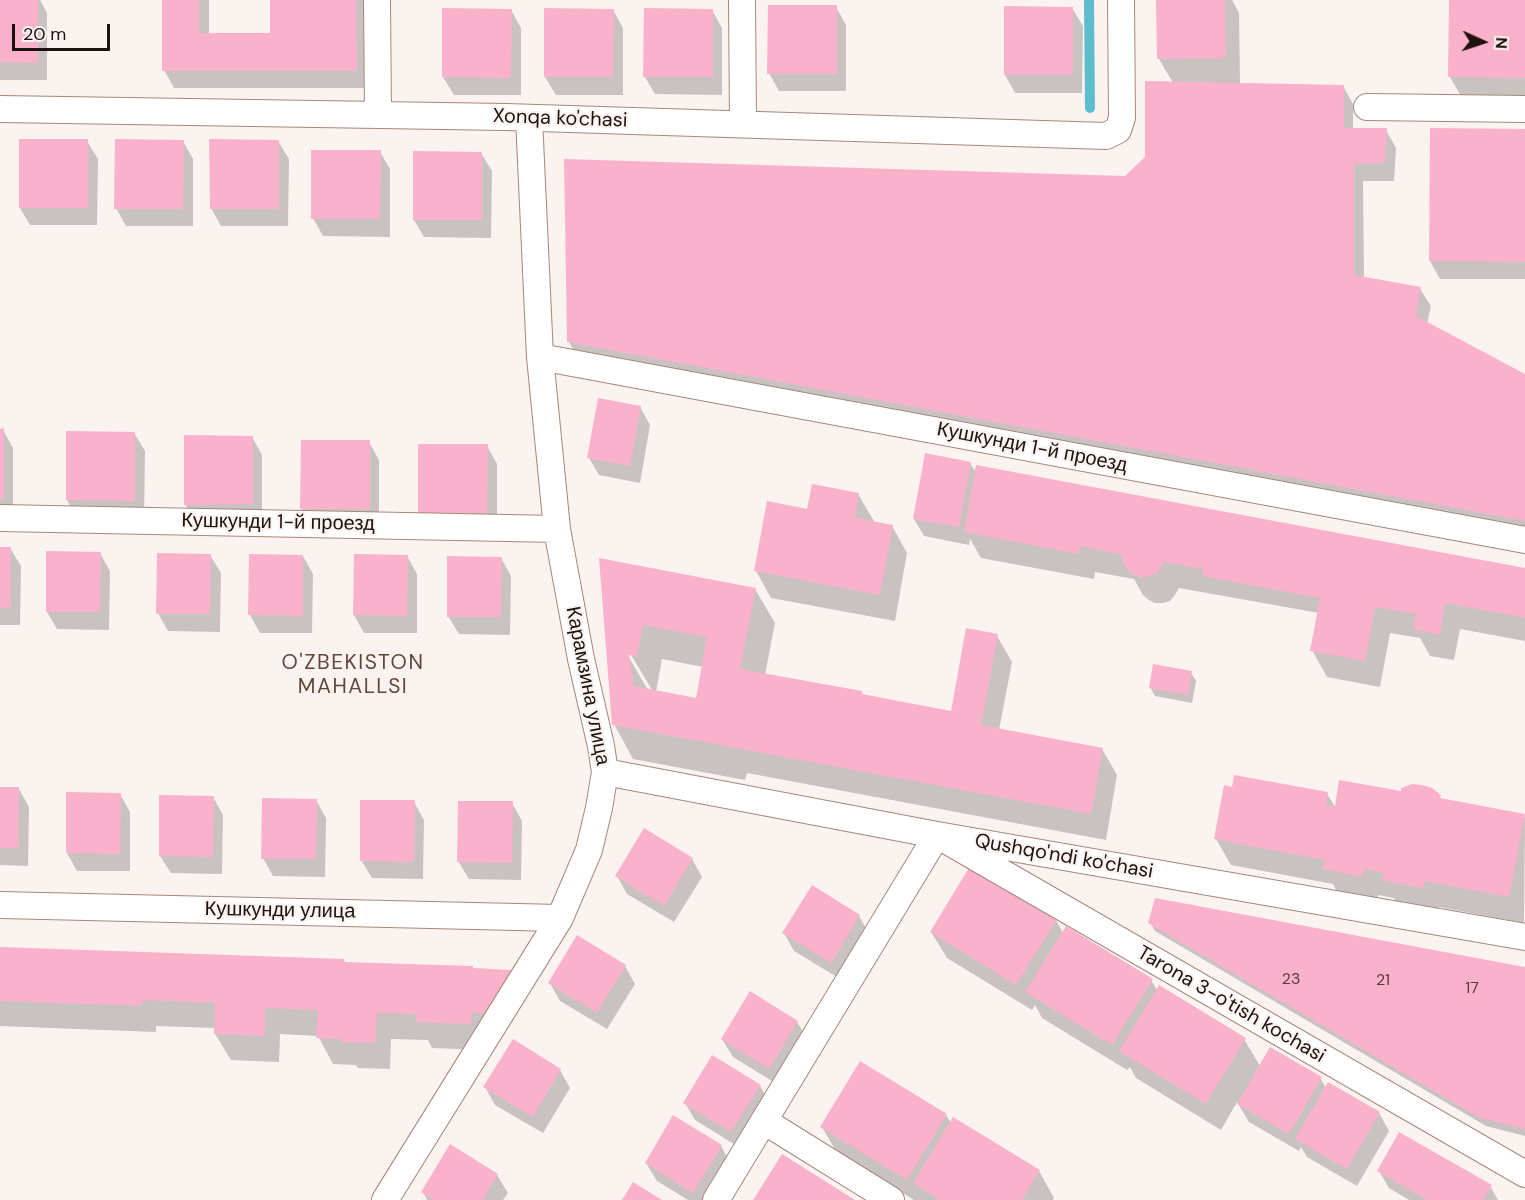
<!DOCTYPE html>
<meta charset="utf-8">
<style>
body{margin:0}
#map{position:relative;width:1525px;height:1200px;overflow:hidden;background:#faf3f0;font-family:"DM Sans",sans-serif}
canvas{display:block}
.north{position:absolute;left:1453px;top:12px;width:60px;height:60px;-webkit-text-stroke:4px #faf3f0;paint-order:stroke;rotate:93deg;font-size:16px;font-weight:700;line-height:24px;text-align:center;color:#1e120e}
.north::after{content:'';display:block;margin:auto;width:21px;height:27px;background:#1e120e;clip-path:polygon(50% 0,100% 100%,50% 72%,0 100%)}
.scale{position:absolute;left:12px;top:24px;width:98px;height:27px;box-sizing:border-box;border:3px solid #1e120e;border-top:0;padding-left:8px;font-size:18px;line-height:21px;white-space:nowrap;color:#1e120e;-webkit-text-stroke:4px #faf3f0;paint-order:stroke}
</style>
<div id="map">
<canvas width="1525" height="1200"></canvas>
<div class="north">N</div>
<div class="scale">20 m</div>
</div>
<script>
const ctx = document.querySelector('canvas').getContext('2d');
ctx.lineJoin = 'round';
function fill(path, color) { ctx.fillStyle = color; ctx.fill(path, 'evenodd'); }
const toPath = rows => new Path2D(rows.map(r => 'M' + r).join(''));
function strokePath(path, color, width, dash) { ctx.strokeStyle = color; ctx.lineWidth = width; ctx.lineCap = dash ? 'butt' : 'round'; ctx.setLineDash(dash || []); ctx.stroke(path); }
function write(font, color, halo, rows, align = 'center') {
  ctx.font = font + ' "DM Sans",sans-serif'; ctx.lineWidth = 4.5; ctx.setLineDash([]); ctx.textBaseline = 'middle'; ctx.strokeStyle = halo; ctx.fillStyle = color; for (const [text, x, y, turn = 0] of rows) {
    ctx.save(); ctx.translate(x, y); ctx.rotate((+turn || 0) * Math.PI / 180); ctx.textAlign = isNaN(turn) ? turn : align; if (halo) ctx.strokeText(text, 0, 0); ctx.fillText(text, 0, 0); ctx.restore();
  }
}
fill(toPath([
 [0,0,40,0,47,13,47,80,0,80],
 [164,0,209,0,209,35,271,35,271,0,366,0,366,88,174,88,164,70],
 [1158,0,1232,0,1239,13,1240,84,1343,86,1353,104,1353,130,1386,130,1396,148,1394,181,1363,181,1364,278,1420,289,1431,306,1427,324,1525,375,1525,536,579,360,569,342,1125,178,1147,158,1173,83,1159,59],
 [1451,0,1525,0,1525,104,1465,103,1450,77],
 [836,7,846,25,846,91,779,91,769,73],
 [1005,8,1072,8,1083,26,1082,93,1015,93,1005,75],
 [511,10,521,28,521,95,454,95,443,77],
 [613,10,623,28,623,95,556,95,545,77],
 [712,10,722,28,722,95,655,94,645,77],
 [1525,130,1525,279,1440,279,1430,261],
 [87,141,98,159,97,225,30,225,20,208],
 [183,141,193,159,193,226,126,226,116,208],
 [278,141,289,159,288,226,221,226,211,208],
 [380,152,390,169,390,237,323,236,313,218],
 [481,153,492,171,491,238,424,237,414,220],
 [640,407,650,425,640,483,599,475,589,458],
 [0,430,3,430,13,448,13,515,0,515],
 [134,433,145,451,144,518,77,518,67,500],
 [252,437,262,455,262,522,196,522,185,504],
 [369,442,379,460,379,527,312,526,302,509],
 [487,446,497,464,497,531,430,530,419,513],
 [970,463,976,473,1525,569,1525,641,1460,629,1454,660,1430,656,1420,638,1390,633,1380,687,1327,677,1312,650,1319,613,1179,588,1175,595,1170,601,1163,603,1155,603,1149,600,1143,595,1134,579,1095,572,1094,579,981,558,970,539,969,545,924,536,914,519],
 [858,494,874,521,873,523,892,526,907,553,895,621,771,598,756,571,808,511],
 [0,548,10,548,21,566,20,625,0,625],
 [100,553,110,571,109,630,57,629,47,612],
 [210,555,221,573,220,632,168,631,158,613],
 [303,556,313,574,312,633,260,633,250,615],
 [407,556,417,574,417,633,364,633,354,615],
 [501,558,511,576,510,635,459,634,448,616],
 [601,560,755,589,775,623,765,675,863,696,952,713,997,636,1012,662,999,730,1102,749,1117,775,1106,840,747,773,745,780,633,759,614,724],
 [627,648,652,690,648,690,624,649],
 [662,659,703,667,697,699,656,692],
 [1191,673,1196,681,1192,703,1155,696,1150,687],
 [0,789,19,789,29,807,28,866,0,865],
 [1402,793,1439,796,1442,800,1524,816,1525,818,1524,923,1439,907,1438,914,1399,907,1394,898,1378,895,1377,903,1339,896,1333,884,1231,865,1216,839,1327,794,1336,808],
 [120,794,130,812,130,871,77,871,67,853],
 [213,797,223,815,222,874,171,873,160,856],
 [316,800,326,818,325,877,273,876,263,858],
 [414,802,424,820,423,879,372,878,361,860],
 [512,803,522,821,521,880,469,879,458,861],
 [692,859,702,877,674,922,627,894,617,876],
 [859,916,869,934,842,980,794,951,784,933],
 [1056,920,1063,933,1151,980,1157,990,1244,1039,1260,1066,1320,1078,1326,1088,1379,1113,1389,1131,1357,1186,1307,1157,1301,1147,1299,1151,1249,1122,1237,1102,1221,1130,1136,1078,1130,1067,1127,1070,1042,1018,1035,1005,1032,1010,947,958,931,932],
 [1150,922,1525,968,1525,1136,1486,1126,1155,931],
 [0,948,344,960,345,963,510,971,515,979,485,1050,432,1048,428,1040,391,1039,390,1069,358,1068,356,1065,333,1064,318,1036,280,1034,279,1062,231,1060,215,1034,216,1028,156,1026,156,1032,0,1026],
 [625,966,635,984,607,1029,560,1001,550,983],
 [750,994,797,1022,808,1040,780,1086,733,1057,722,1039],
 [560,1070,570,1088,543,1133,495,1105,485,1087],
 [760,1086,770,1103,742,1149,695,1120,685,1103],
 [946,1115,951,1123,1039,1171,1054,1198,1053,1200,914,1200,837,1153,822,1127],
 [450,1146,497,1175,508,1193,503,1200,427,1200,423,1192],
 [721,1146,731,1164,710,1200,688,1200,657,1181,646,1163],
 [1379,1171,1490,1186,1498,1200,1409,1200,1389,1188]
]), '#0003');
strokePath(toPath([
 [1089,0,1090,108]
]), '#5ebdcc', 10);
fill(toPath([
 [0,0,38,0,38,63,0,62],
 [162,0,199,0,199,33,270,33,270,0,356,0,357,71,162,71],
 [1156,0,1225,0,1226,58,1157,59],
 [1449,0,1525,0,1525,78,1448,77],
 [768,5,837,5,837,74,767,74],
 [1004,6,1073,7,1073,75,1004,75],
 [442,8,512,9,511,78,442,77],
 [544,8,614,9,613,77,544,77],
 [644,8,713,9,713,77,643,77],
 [1145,81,1344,85,1344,128,1387,128,1385,163,1354,164,1354,275,1421,287,1416,316,1525,374,1525,521,567,342,564,159,1125,176,1145,157],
 [1430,128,1525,129,1525,262,1429,261],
 [19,139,88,139,88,208,19,208],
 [115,139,184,140,183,209,114,209],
 [209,139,279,140,279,209,210,209],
 [311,150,381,150,380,219,311,219],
 [413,151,482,152,482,220,413,220],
 [598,398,641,406,630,466,587,458],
 [4,428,4,498,0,498,0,429],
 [66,431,135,432,135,501,66,500],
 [184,435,253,436,253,504,184,505],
 [301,440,370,440,370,509,300,509],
 [418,444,488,444,487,513,418,513],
 [925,453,971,462,959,527,913,519],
 [976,465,1525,568,1525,618,1445,603,1440,635,1413,629,1416,614,1375,607,1365,661,1310,651,1320,598,1202,576,1204,569,1164,562,1160,569,1155,574,1147,577,1139,577,1132,574,1126,569,1123,562,1121,554,1080,546,1079,554,964,532],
 [812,484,859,493,855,518,893,525,880,595,754,571,767,501,807,509],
 [0,547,11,547,10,608,0,608],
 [46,551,101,552,100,612,46,612],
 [157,553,211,554,210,614,156,614],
 [249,554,303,555,303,616,248,615],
 [354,554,408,555,407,616,353,615],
 [447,556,502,557,501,617,447,617],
 [599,558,756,588,740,669,862,691,862,694,951,711,966,628,998,634,981,725,1103,748,1091,814,612,725],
 [643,625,707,637,696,698,634,686,629,655,637,657],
 [1153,664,1192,671,1188,695,1149,688],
 [1234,775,1328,792,1326,805,1335,806,1339,780,1401,791,1401,788,1412,784,1422,785,1432,788,1441,795,1440,798,1525,814,1509,897,1425,881,1423,888,1383,881,1384,873,1364,869,1362,877,1323,869,1325,860,1214,839,1224,785,1232,787],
 [0,787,19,787,18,848,0,848],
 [66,792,121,793,120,854,66,853],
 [159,795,214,796,213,857,159,856],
 [262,798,317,799,316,859,261,859],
 [360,800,415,800,414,862,360,861],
 [458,801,513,801,512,863,457,862],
 [644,828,693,858,664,906,615,876],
 [970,866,1057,919,1016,985,930,932],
 [812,885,860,915,831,963,782,933],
 [1155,898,1525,967,1525,1129,1480,1118,1148,923],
 [1066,926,1153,979,1112,1045,1025,992],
 [577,935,626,965,597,1013,548,983],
 [0,947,344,959,344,962,473,966,473,968,511,970,485,1013,471,1013,471,1024,415,1022,416,1014,377,1013,375,1043,341,1042,341,1039,316,1038,318,1010,265,1008,265,1036,214,1034,215,1003,142,1000,142,1006,0,1001],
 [1159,985,1246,1038,1206,1104,1119,1051],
 [750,991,798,1021,769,1069,721,1039],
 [513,1039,561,1069,533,1117,483,1087],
 [1270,1047,1322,1077,1289,1134,1237,1104],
 [712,1055,761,1085,731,1132,683,1103],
 [860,1061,947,1114,907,1180,820,1127],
 [1328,1082,1380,1112,1347,1169,1295,1139],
 [673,1115,722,1145,693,1193,645,1163],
 [953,1117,1040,1170,1022,1200,940,1200,913,1183],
 [1399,1132,1492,1185,1483,1200,1427,1200,1377,1171],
 [450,1144,498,1174,483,1200,434,1200,421,1192],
 [782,1154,855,1200,753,1200],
 [633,1182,662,1200,622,1200]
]), '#fab1cc');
const minor = toPath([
 [377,0,378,115],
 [742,0,743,123],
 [1367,107,1525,109],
 [0,109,506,117,1106,136,1118,130,1122,118,1121,0],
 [540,357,1525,540],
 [0,518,557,529],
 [605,772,937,835,1525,937],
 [0,905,560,918],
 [764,1121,891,1200],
 [385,1200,560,918,589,850,599,808,605,772,601,746,581,659,557,529,540,357,529,118],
 [716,1200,937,835,1525,1174]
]);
strokePath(minor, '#a7877a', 28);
strokePath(minor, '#fff', 26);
write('16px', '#553a3e', null, [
 ["23",1291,980],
 ["21",1383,981],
 ["17",1472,989]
]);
write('20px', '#1e120e', '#faf3f0', [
 ["Xonqa ko'chasi",560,119,2],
 ["Кушкунди 1-й проезд",1032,448,11],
 ["Кушкунди 1-й проезд",278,523,1],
 ["Карамзина улица",587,686,79],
 ["Qushqo'ndi ko'chasi",1064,857,10],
 ["Кушкунди улица",280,911,1],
 ["Tarona 3-o'tish kochasi",1231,1005,30]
]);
ctx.letterSpacing = '1.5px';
write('21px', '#62463a', '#faf3f0', [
 ["O'ZBEKISTON",353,663],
 ["MAHALLSI",353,687]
]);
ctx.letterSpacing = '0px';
</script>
